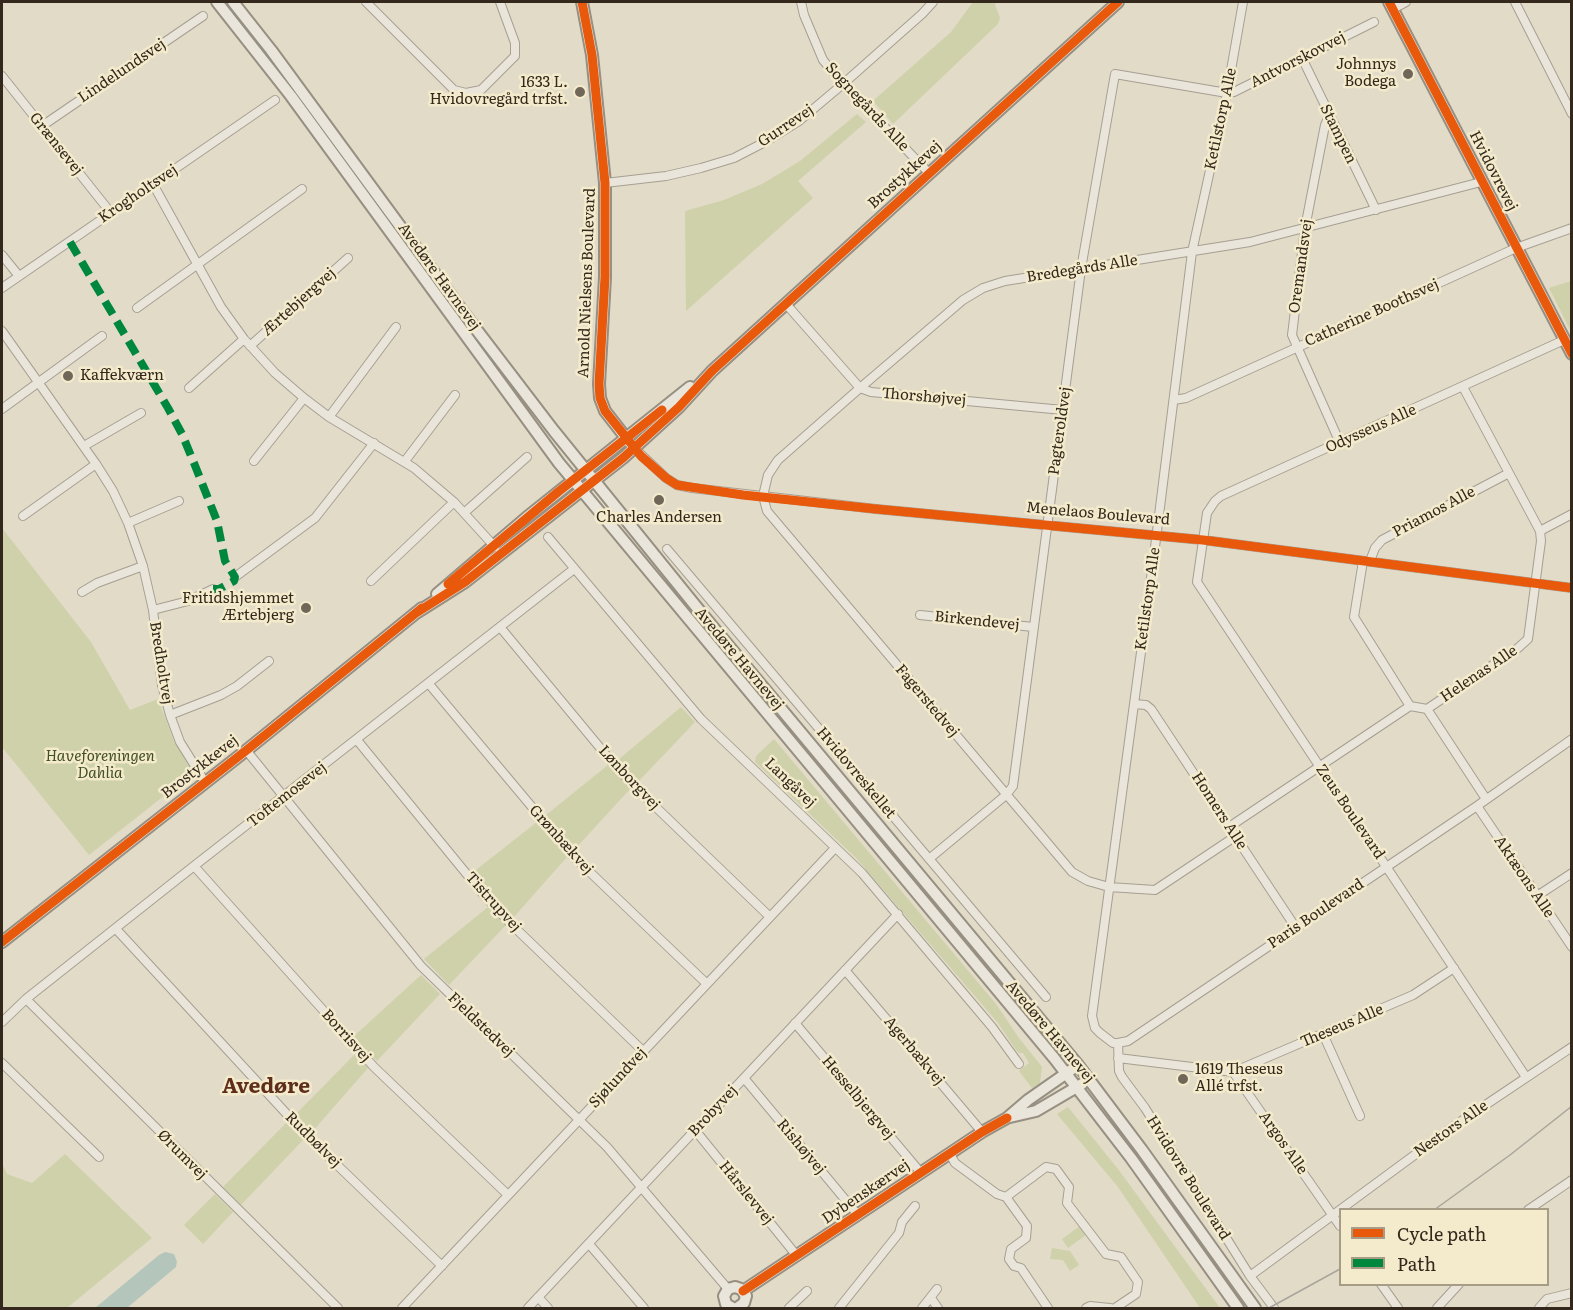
<!DOCTYPE html>
<meta charset="utf-8">
<style>
body{margin:0}
#map{position:relative;width:1573px;height:1310px;overflow:hidden;background:#e2dbc8;font-family:Literata,serif}
canvas{display:block}
.frame{position:absolute;inset:0;border:3px solid #33281b;pointer-events:none}
.legend{position:absolute;left:1339px;top:1208px;width:210px;height:78px;box-sizing:border-box;background:#f4ebcd;border:2px solid #a79d86;margin:0;padding:8px 10px;list-style:none;font-size:18px;color:#33281b}
.legend li{display:flex;align-items:center;gap:12px;height:30px}
.legend b{width:30px;border:2px solid #a79d86}
</style>
<div id="map">
<canvas width="1573" height="1310"></canvas>
<div class="frame"></div>
<ul class="legend">
<li><b style="height:8px;background:#e8590c"></b>Cycle path</li>
<li><b style="height:8px;background:#00873e"></b>Path</li>
</ul>
</div>
<script>
const ctx = document.querySelector('canvas').getContext('2d');
ctx.lineJoin = 'round';
function fill(path, color) { ctx.fillStyle = color; ctx.fill(path, 'evenodd'); }
const toPath = rows => new Path2D(rows.map(r => 'M' + r).join(''));
function strokePath(path, color, width, dash) { ctx.strokeStyle = color; ctx.lineWidth = width; ctx.lineCap = dash ? 'butt' : 'round'; ctx.setLineDash(dash || []); ctx.stroke(path); }
function write(font, color, halo, rows, align = 'center') {
  ctx.font = font + ' Literata,serif'; ctx.lineWidth = 5; ctx.setLineDash([]); ctx.textBaseline = 'middle'; ctx.strokeStyle = halo; ctx.fillStyle = color; for (const [text, x, y, turn = 0] of rows) {
    ctx.save(); ctx.translate(x, y); ctx.rotate((+turn || 0) * Math.PI / 180); ctx.textAlign = isNaN(turn) ? turn : align; if (halo) ctx.strokeText(text, 0, 0); ctx.fillText(text, 0, 0); ctx.restore();
  }
}
fill(toPath([
 [973,2,996,2,995,5,1000,18,998,24,893,124,873,101,951,32],
 [857,114,866,122,798,181,813,198,686,311,685,211,724,200,762,184,800,161],
 [1571,281,1572,281,1571,332,1549,288],
 [2,528,91,642,130,710,158,699,174,741,193,773,89,855,2,747],
 [681,707,695,722,638,782,618,760],
 [774,739,996,1004,1019,1038,1042,1067,1040,1083,1032,1088,1019,1071,1029,1063,1023,1053,1019,1053,1016,1050,998,1023,856,858,755,762,756,756],
 [608,765,630,789,575,849,546,815],
 [537,822,567,857,513,918,472,873],
 [488,907,506,925,449,985,424,959],
 [421,975,440,994,377,1061,353,1037],
 [355,1054,368,1068,311,1133,295,1115],
 [1068,1107,1118,1169,1220,1308,1200,1308,1118,1187,1057,1114],
 [286,1123,303,1140,241,1205,223,1187],
 [65,1154,152,1238,67,1308,2,1308,2,1163,7,1174,32,1183],
 [215,1194,233,1212,203,1244,184,1225],
 [1080,1226,1086,1235,1068,1248,1062,1239],
 [1052,1248,1070,1251,1079,1265,1070,1271,1063,1260,1050,1259]
]), '#cfd1aa');
fill(toPath([
 [165,1252,174,1254,177,1262,176,1267,127,1308,95,1308,159,1255]
]), '#b4c6bc');
const street = toPath([
 [366,2,454,90,466,93,481,90,515,56,515,43,500,2],
 [801,2,804,15,823,60,843,84,929,173],
 [1515,2,1572,114],
 [1393,9,1406,2],
 [1302,58,1376,210],
 [2,76,111,213],
 [1329,116,1325,125,1305,228,1292,335,1340,443],
 [42,126,203,16],
 [605,183,666,176,701,168,734,158,765,142,799,121,843,84,922,14,933,2],
 [153,184,221,307,244,339,275,373,304,398,329,417,414,468,454,502,495,547],
 [2,255,19,276],
 [2,288,275,100],
 [786,304,860,388,871,392,1063,410],
 [137,308,302,189],
 [2,331,96,464,113,491,128,523,143,566,153,610,162,685,170,715,180,742,205,782],
 [250,346,348,258],
 [189,388,244,339],
 [1174,400,1186,398,1516,248,1572,228],
 [2,409,102,336],
 [329,417,396,327],
 [84,446,141,413],
 [634,448,666,478,677,485,692,488,876,509,1203,540,1572,588],
 [254,461,304,398],
 [405,461,455,395],
 [464,513,527,457],
 [23,516,96,464],
 [128,523,179,501],
 [1540,531,1572,514],
 [548,537,701,719,862,873,992,1027,1019,1064],
 [667,549,1046,997],
 [1363,561,1354,617,1410,706],
 [1370,561,1375,548,1382,540,1509,473],
 [235,577,315,518,374,443],
 [371,581,454,502],
 [82,592,97,583,143,566],
 [153,610,188,601,213,589],
 [920,615,1033,627],
 [500,627,611,761,637,789,770,917],
 [429,684,573,856,707,984],
 [1134,704,1146,705,1151,709,1296,928],
 [1427,709,1486,799],
 [170,715,221,695,237,686,269,661],
 [357,740,483,894,510,923,643,1051],
 [246,750,421,966,607,1147,728,1289],
 [1477,806,1572,947],
 [1229,827,1410,706,1427,709,1518,648,1528,639,1541,541,1540,531,1463,387],
 [1236,836,1155,890,1109,887,1088,881,1072,872,767,511,763,496,768,475,778,460,860,388,963,300,983,288,1005,281,1250,242,1481,182],
 [929,859,1006,795,1013,786,1081,269,1115,74,1227,93,1234,92,1374,22],
 [194,866,374,1067,508,1195],
 [1537,896,1572,873],
 [116,929,308,1137,442,1266],
 [845,970,982,1132],
 [26,999,338,1308],
 [2,1022,26,999,194,866,574,569],
 [795,1023,921,1173],
 [1323,1034,1360,1116],
 [1118,1043,1113,1043,1100,1033,1095,1028,1092,1016,1153,563,1192,252,1227,93,1243,2],
 [1118,1043,1128,1041,1477,806,1572,739],
 [1118,1043,1119,1071,1122,1077,1145,1108,1250,1276,1274,1308],
 [1118,1058,1233,1072,1413,995,1454,968],
 [2,1063,99,1157],
 [1233,1072,1340,1226],
 [1526,1077,1197,582,1207,513,1215,501,1221,496,1564,340],
 [744,1078,858,1215],
 [695,1130,797,1256],
 [950,1154,955,1163,997,1194,1006,1197,1027,1226,1026,1238,1011,1249,1009,1259,1014,1266,1021,1268,1048,1308],
 [1006,1197,1046,1167,1056,1169,1069,1187,1067,1203,1106,1254,1121,1257,1138,1282,1136,1294,1115,1308],
 [1528,1210,1572,1180],
 [589,1244,644,1308],
 [1250,1276,1454,1126,1572,1047],
 [1381,1284,1398,1308],
 [538,1297,548,1308],
 [931,1298,938,1308],
 [402,1308,835,848],
 [528,1308,898,914],
 [789,1308,807,1291],
 [839,1308,899,1233,902,1222,915,1206],
 [922,1308,937,1289],
 [1086,1308,1090,1306,1110,1308],
 [1437,1308,1459,1284],
 [1539,1308,1547,1299,1572,1293]
]);
const secondary = toPath([
 [217,2,291,96,559,463,1054,1058,1131,1158,1238,1308],
 [233,2,271,50,463,312,554,431,707,620,1078,1065,1142,1150,1255,1308],
 [582,2,592,55,605,183,605,277,599,384,600,398,605,411,630,443],
 [1389,2,1572,354],
 [437,594,526,518,690,387],
 [416,613,465,582,623,458,679,407,712,371,1118,2],
 [2,942,248,749,422,608],
 [1010,1117,1036,1111,1082,1084],
 [743,1291,982,1132,1007,1118,1028,1100,1071,1070],
 [733,1308,726,1304,724,1296,728,1289,735,1287,741,1289,746,1296,744,1303,737,1308]
]);
strokePath(street, '#a69f92', 10);
strokePath(secondary, '#968f82', 14);
strokePath(street, '#e9e5da', 8);
strokePath(secondary, '#e9e5da', 10);
strokePath(toPath([
 [1434,1210,1510,1155,1572,1106],
 [1269,1308,1340,1269]
]), '#a8a59b', 1.5);
strokePath(toPath([
 [70,242,168,408,182,434,194,463,217,521,225,561,235,577,234,581,219,589,213,589]
]), '#00873e', 8, [15, 8]);
strokePath(toPath([
 [582,2,592,55,605,183,605,277,599,384,600,398,605,411,641,456,666,478,677,485,743,495,876,509,1203,540,1572,588],
 [1389,2,1572,354],
 [448,584,558,492,662,410],
 [416,613,465,582,623,458,679,407,712,371,1118,2],
 [2,942,248,749,422,608],
 [743,1291,982,1132,1007,1118]
]), '#e8590c', 9);
for (const [x, y, r, color] of [
 [1408,74,6,"#706758"],
 [580,92,6,"#706758"],
 [68,376,6,"#706758"],
 [659,500,6,"#706758"],
 [306,608,6,"#706758"],
 [1183,1079,6,"#706758"]
]) { const dot = new Path2D(); dot.arc(x, y, r, 0, 2 * Math.PI); ctx.fillStyle = color; ctx.fill(dot); strokePath(dot, '#f4ebcd', 2); }
write('15px', '#33281b', '#f4ebcd', [
 ["Antvorskovvej",1298,60,-27],
 ["Lindelundsvej",122,71,-34],
 ["Sognegårds Alle",867,107,47],
 ["Ketilstorp Alle",1221,119,-78],
 ["Gurrevej",786,126,-34],
 ["Stampen",1338,134,64],
 ["Grænsevej",56,144,51],
 ["Hvidovrevej",1493,171,63],
 ["Brostykkevej",905,175,-42],
 ["Krogholtsvej",138,194,-34],
 ["Oremandsvej",1301,266,-82],
 ["Bredegårds Alle",1082,269,-9],
 ["Avedøre Havnevej",439,277,54],
 ["Arnold Nielsens Boulevard",587,283,-88],
 ["Ærtebjergvej",299,302,-42],
 ["Catherine Boothsvej",1372,313,-24],
 ["Thorshøjvej",924,397,5],
 ["Odysseus Alle",1371,429,-24],
 ["Pagteroldvej",1060,431,-82],
 ["Priamos Alle",1434,512,-28],
 ["Menelaos Boulevard",1098,514,5],
 ["Ketilstorp Alle",1148,599,-82],
 ["Birkendevej",977,621,6],
 ["Avedøre Havnevej",739,659,50],
 ["Bredholtvej",161,663,81],
 ["Helenas Alle",1479,674,-34],
 ["Fagerstedvej",927,701,50],
 ["Brostykkevej",200,767,-38],
 ["Hvidovreskellet",856,773,50],
 ["Lønborgvej",629,778,47],
 ["Langåvej",790,783,44],
 ["Toftemosevej",287,795,-38],
 ["Homers Alle",1219,811,57],
 ["Zeus Boulevard",1350,812,56],
 ["Grønbækvej",561,840,48],
 ["Aktæons Alle",1524,877,56],
 ["Tistrupvej",493,902,48],
 ["Paris Boulevard",1316,914,-34],
 ["Fjeldstedvej",481,1025,44],
 ["Theseus Alle",1342,1026,-23],
 ["Avedøre Havnevej",1050,1032,50],
 ["Borrisvej",346,1036,48],
 ["Agerbækvej",914,1051,50],
 ["Sjølundvej",618,1078,-47],
 ["Hesselbjergvej",858,1098,50],
 ["Brobyvej",713,1111,-47],
 ["Nestors Alle",1451,1129,-35],
 ["Rudbølvej",313,1140,45],
 ["Argos Alle",1283,1143,55],
 ["Rishøjvej",801,1147,50],
 ["Ørumvej",182,1155,45],
 ["Hvidovre Boulevard",1188,1178,58],
 ["Dybenskærvej",866,1192,-34],
 ["Hårslevvej",746,1193,51]
]);
write('15px', '#33281b', '#f4ebcd', [
 ["Johnnys",1396,65],
 ["Bodega",1396,82],
 ["1633 L.",568,83],
 ["Hvidovregård trfst.",568,100],
 ["Kaffekværn",80,376,"left"],
 ["Charles Andersen",659,518,"center"],
 ["Fritidshjemmet",294,599],
 ["Ærtebjerg",294,616],
 ["1619 Theseus",1195,1070,"left"],
 ["Allé trfst.",1195,1087,"left"]
], 'right');
write('italic 15px', '#414f22', '#f4ebcd', [
 ["Haveforeningen",100,757],
 ["Dahlia",100,774]
]);
write('bold 21px', '#5e2e1c', '#f4ebcd', [
 ["Avedøre",266,1087]
]);
</script>
